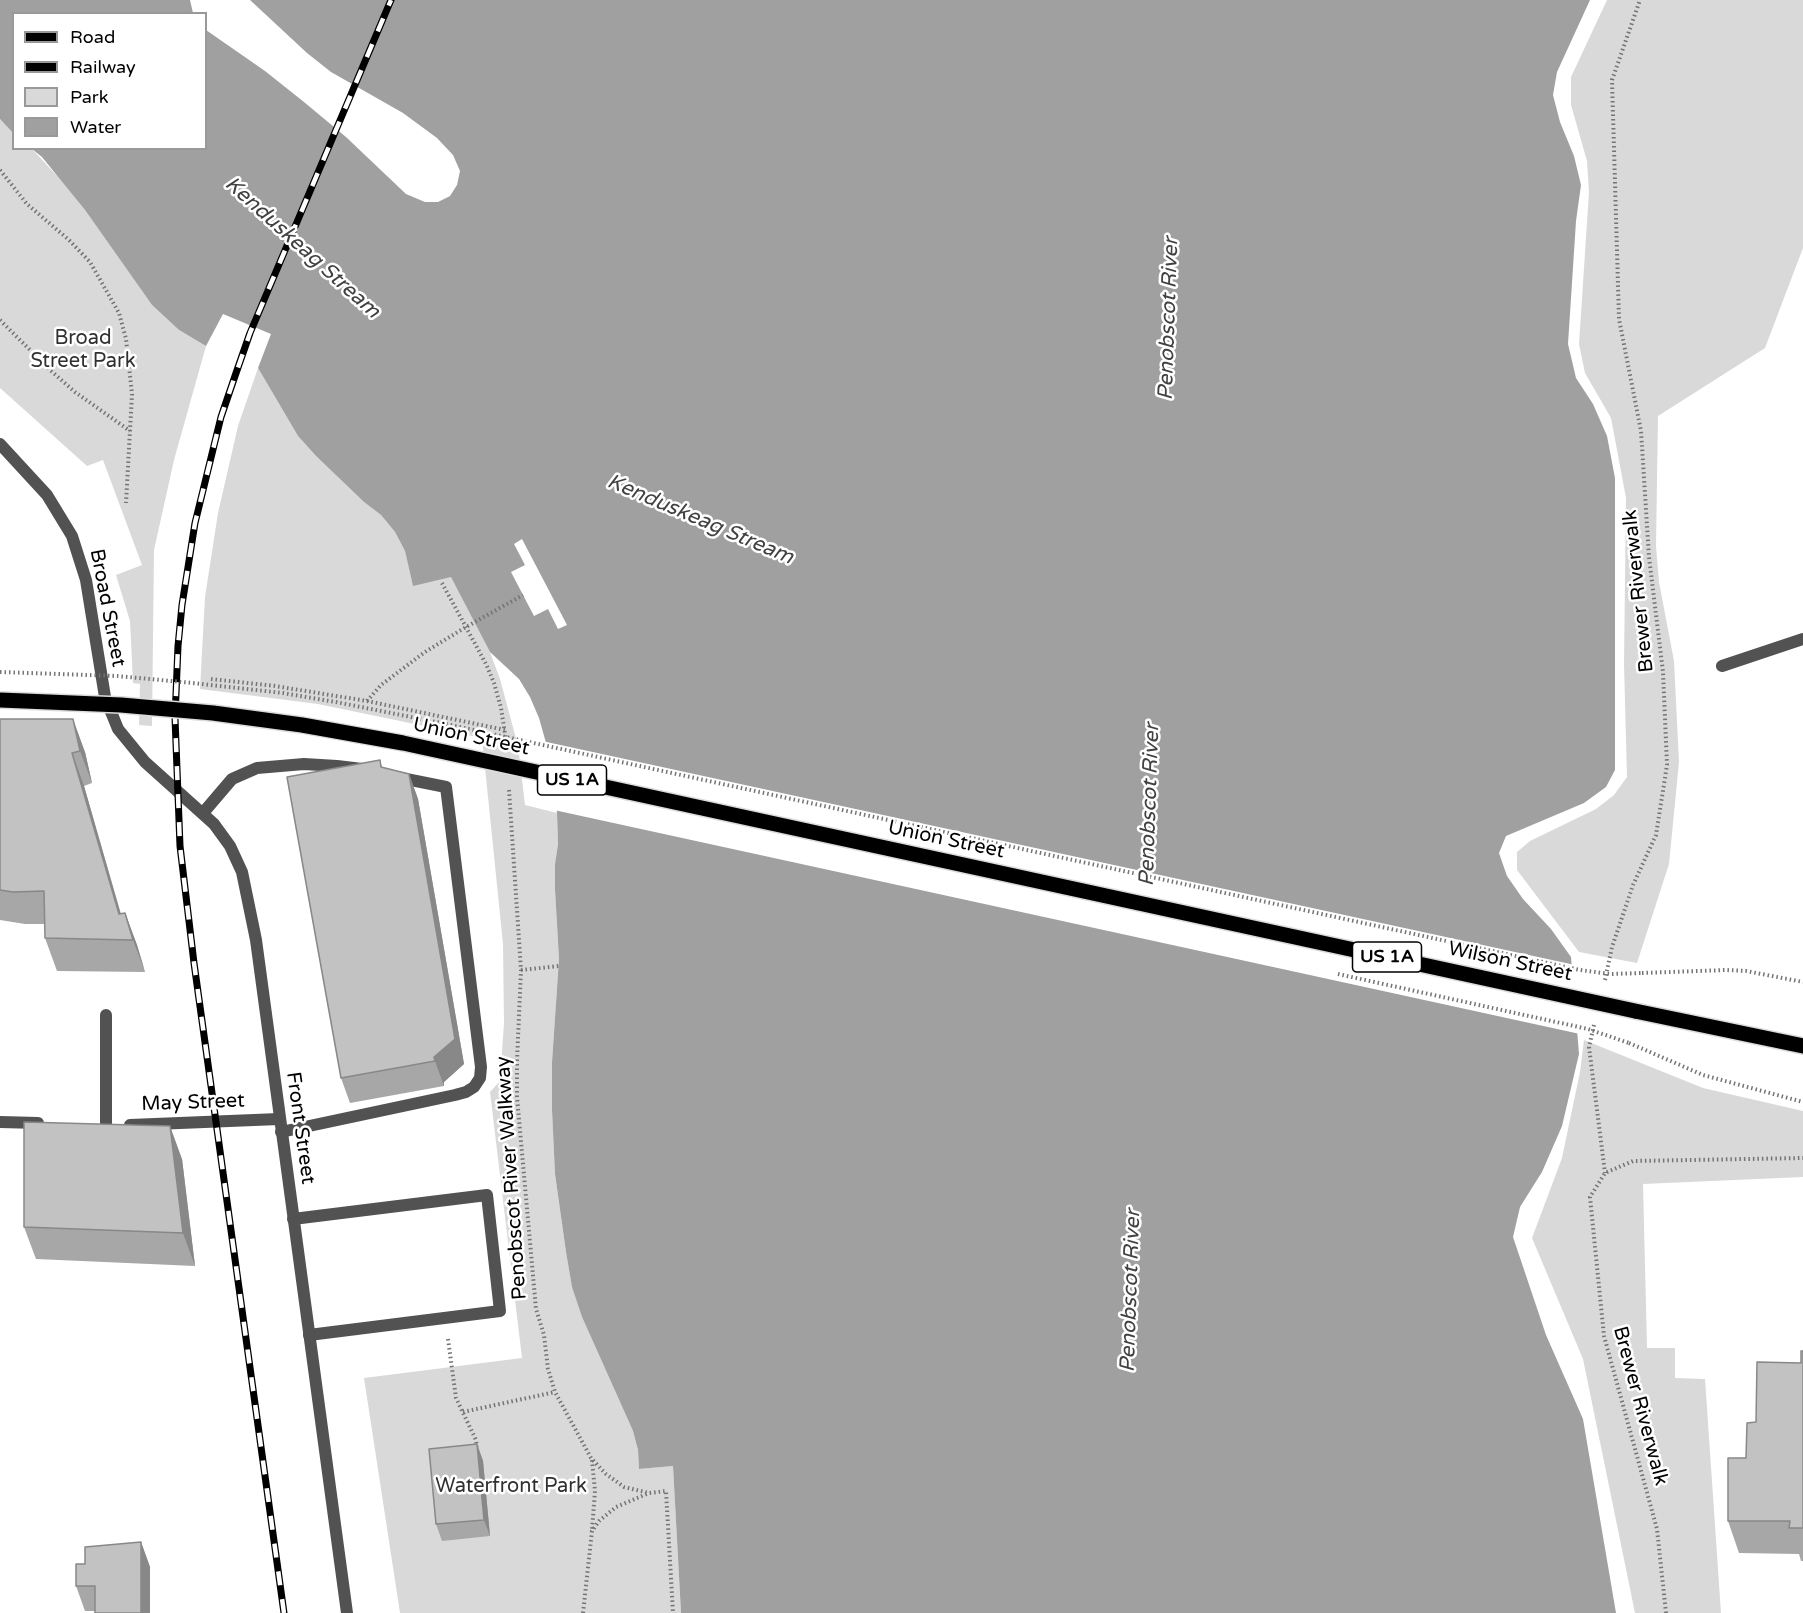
<!DOCTYPE html>
<style>
body{margin:0}
#map{position:relative;width:1803px;height:1613px;overflow:hidden;background:#fff;font-family:"Varela Round",sans-serif}
canvas{display:block}
.legend{position:absolute;left:12px;top:12px;width:195px;height:138px;box-sizing:border-box;background:#fff;border:2px solid #999;margin:0;padding:8px 10px;list-style:none;font-size:18px;color:#000}
.legend li{display:flex;align-items:center;gap:12px;height:30px}
.legend b{width:30px;border:2px solid #999}
</style>
<div id="map">
<canvas width="1803" height="1613"></canvas>
<ul class="legend">
<li><b style="height:8px;background:#000"></b>Road</li>
<li><b style="height:8px;background:#000"></b>Railway</li>
<li><b style="height:16px;background:#d9d9d9"></b>Park</li>
<li><b style="height:16px;background:#a0a0a0"></b>Water</li>
</ul>
</div>
<script>
const ctx = document.querySelector('canvas').getContext('2d');
ctx.lineJoin = 'round';
function fill(path, color) { ctx.fillStyle = color; ctx.fill(path, 'evenodd'); }
const toPath = rows => new Path2D(rows.map(r => 'M' + r).join(''));
function strokePath(path, color, width, dash) { ctx.strokeStyle = color; ctx.lineWidth = width; ctx.lineCap = dash ? 'butt' : 'round'; ctx.setLineDash(dash || []); ctx.stroke(path); }
function write(font, color, halo, rows, align = 'center') {
  ctx.font = font + ' "Varela Round",sans-serif'; ctx.lineWidth = 5; ctx.setLineDash([]); ctx.textBaseline = 'middle'; ctx.strokeStyle = halo; ctx.fillStyle = color; for (const [text, x, y, turn = 0] of rows) {
    ctx.save(); ctx.translate(x, y); ctx.rotate((+turn || 0) * Math.PI / 180); ctx.textAlign = isNaN(turn) ? turn : align; if (halo) ctx.strokeText(text, 0, 0); ctx.fillText(text, 0, 0); ctx.restore();
  }
}
fill(toPath([
 [1607,0,1803,0,1803,248,1765,348,1658,416,1656,546,1659,582,1674,661,1679,762,1669,864,1637,963,1579,952,1517,870,1517,852,1530,841,1596,809,1614,795,1627,777,1624,664,1626,498,1611,418,1585,373,1579,344,1589,192,1587,161,1571,105,1571,77],
 [0,119,13,133,14,148,32,149,61,180,85,210,152,305,179,330,206,346,174,460,154,550,152,726,139,725,140,684,133,683,130,621,116,575,142,565,103,460,87,466,0,388],
 [258,368,298,436,316,456,364,502,381,515,395,532,405,551,413,585,451,576,490,652,500,679,518,746,525,805,557,813,558,844,555,864,555,890,559,959,552,1062,552,1110,555,1174,566,1252,572,1286,582,1317,633,1431,638,1450,639,1469,673,1466,681,1613,400,1613,364,1378,522,1358,490,1092,500,1081,504,1023,503,944,482,738,318,704,200,689,205,597,218,513,238,426],
 [1584,1040,1703,1088,1803,1111,1803,1177,1643,1184,1647,1348,1675,1348,1675,1378,1705,1379,1721,1613,1635,1613,1583,1359,1532,1238,1562,1158,1580,1072]
]), '#d9d9d9');
fill(toPath([
 [0,0,190,0,193,13,14,14,13,133,0,119],
 [250,0,1590,0,1557,72,1553,95,1560,122,1574,156,1581,185,1576,221,1568,344,1576,378,1593,404,1607,436,1615,478,1615,770,1606,787,1584,803,1506,836,1499,853,1507,876,1523,899,1551,929,1571,957,1579,1054,1562,1126,1542,1172,1520,1207,1513,1237,1546,1335,1583,1419,1616,1613,681,1613,673,1466,639,1469,638,1450,633,1431,582,1317,572,1287,566,1252,555,1174,552,1110,552,1062,559,959,555,890,555,864,558,844,557,813,548,750,539,718,530,697,519,679,490,652,451,577,413,586,405,551,395,532,381,515,364,502,316,456,298,436,258,368,271,334,223,314,206,346,179,330,152,305,85,210,42,157,32,149,206,148,206,30,265,71,304,102,346,137,406,194,425,202,438,202,450,196,457,185,460,171,453,155,437,138,403,113,331,72,307,53]
]), '#a0a0a0');
fill(toPath([
 [522,539,567,625,558,629,548,609,534,616,511,572,525,565,514,544],
 [542,741,1575,965,1580,1034,554,810]
]), '#fff');
const primary = toPath([
 [1635,1011,1803,1046]
]);
strokePath(primary, '#dbdbdb', 18);
strokePath(toPath([
 [0,170,27,204,69,240,90,262,119,313,126,339,132,394,126,503],
 [0,320,50,370,75,392,130,431],
 [442,583,486,664,494,683,501,708,506,740],
 [211,679,275,686,367,701,505,730],
 [367,701,381,685,425,652,466,627,523,595],
 [509,790,521,970,517,1061,517,1097,536,1309,544,1335,548,1369,555,1392,591,1458,606,1474,624,1487,649,1493,666,1491,673,1613],
 [521,970,559,966],
 [1642,973,1726,970,1746,971,1803,982],
 [1605,980,1612,947,1633,885,1656,835,1667,765,1663,672,1649,557,1641,431,1619,319,1612,80,1640,0],
 [1594,1025,1589,1047,1605,1173],
 [1629,1043,1703,1075,1803,1102],
 [448,1339,456,1398,476,1440,477,1447],
 [463,1412,555,1392],
 [592,1460,595,1491,592,1530],
 [583,1613,592,1531,599,1521,616,1507,649,1493],
 [1666,1613,1657,1529,1604,1336,1590,1197,1605,1173,1633,1161,1803,1158]
]), '#747474', 4, [1.5, 3]);
strokePath(toPath([
 [203,813,232,779,257,768,304,764,337,766,362,769],
 [106,1015,106,1125],
 [281,1132,455,1095,466,1092,474,1087,480,1078,481,1067,446,787,396,777],
 [293,1219,487,1195,500,1311,309,1335]
]), '#525252', 12);
strokePath(toPath([
 [0,444,47,495,72,536,86,580,105,697,118,729,145,762,214,824,230,846,242,872,256,940,347,1613],
 [1722,666,1803,639],
 [0,1122,38,1123],
 [130,1125,279,1119]
]), '#525252', 12);
strokePath(primary, '#000', 15);
const rail = toPath([
 [284,1613,194,963,180,846,175,718,178,646,182,605,195,523,221,417,235,376,250,333,391,0]
]);
strokePath(rail, '#000', 7);
strokePath(rail, '#fff', 4.5, [14]);
const primaryBridge = toPath([
 [0,700,121,705,213,713,302,725,403,743,1635,1011]
]);
strokePath(primaryBridge, '#dbdbdb', 18, []);
strokePath(toPath([
 [0,672,117,676,193,683,283,693,336,702,446,724,1580,970,1610,974,1642,973],
 [1338,974,1588,1029,1629,1043]
]), '#747474', 4, [1.5, 3]);
strokePath(primaryBridge, '#000', 15);
fill(toPath([
 [0,719,85,752,92,783,84,786,121,914,125,913,137,945,145,972,57,971,45,938,45,924,25,924,0,920],
 [380,760,382,767,409,774,418,799,464,1064,444,1082,444,1086,350,1103,341,1078],
 [182,1159,195,1266,36,1259,24,1227],
 [1803,1351,1803,1561,1801,1561,1799,1554,1739,1553,1728,1521,1746,1458,1801,1363],
 [477,1444,483,1461,490,1536,442,1541,436,1524],
 [141,1542,150,1567,95,1611,85,1611,76,1586,85,1564]
]), '#a7a7a7');
fill(toPath([
 [73,719,85,752,92,783,80,751],
 [72,753,84,786,128,940,119,914],
 [409,774,418,799,464,1064,444,1082,444,1086,435,1061],
 [125,913,137,945,145,972,133,940],
 [170,1126,182,1159,195,1266,183,1233],
 [477,1444,483,1461,490,1536,484,1520],
 [141,1542,150,1567,150,1613,141,1613]
]), '#888');
const building = toPath([
 [0,719,73,719,80,751,72,753,119,914,125,913,133,940,45,938,44,891,13,892,0,890,0,719],
 [380,760,381,767,409,774,455,1039,434,1057,435,1061,341,1078,287,777,380,760],
 [24,1122,170,1126,183,1233,24,1227,24,1122],
 [1801,1351,1803,1351,1803,1528,1789,1528,1790,1521,1728,1521,1728,1458,1746,1458,1747,1423,1756,1422,1757,1362,1801,1363,1801,1351],
 [477,1444,484,1520,436,1524,429,1449,477,1444],
 [141,1542,141,1613,95,1613,95,1586,76,1586,76,1564,85,1564,85,1547,141,1542]
]);
fill(building, '#c2c2c2');
strokePath(building, '#888', 1.5);
for (const [x, y, w] of [
 [572,780,69],
 [1387,957,69]
]) { const box = new Path2D(); box.roundRect(x - w / 2, y - 15, w, 30, 4.5); ctx.fillStyle = '#fff'; ctx.fill(box); strokePath(box, '#000', 1.5); }
write('bold 18px', '#000', null, [
 ["US 1A",572,780],
 ["US 1A",1387,957]
]);
write('20px', '#303030', '#fff', [
 ["Broad",83,339],
 ["Street Park",83,362],
 ["Waterfront Park",511,1487]
]);
write('20px', '#000', '#fff', [
 ["Brewer Riverwalk",1639,591,-96],
 ["Broad Street",107,608,79],
 ["Union Street",471,737,12],
 ["Union Street",946,840,12],
 ["Wilson Street",1510,962,12],
 ["May Street",193,1103,-2],
 ["Front Street",300,1128,82],
 ["Penobscot River Walkway",512,1178,-94],
 ["Brewer Riverwalk",1640,1406,75]
]);
write('italic 21px', '#414141', '#fff', [
 ["Kenduskeag Stream",302,248,42],
 ["Penobscot River",1169,319,-88],
 ["Kenduskeag Stream",700,520,23],
 ["Penobscot River",1150,805,-88],
 ["Penobscot River",1131,1291,-88]
]);
</script>
